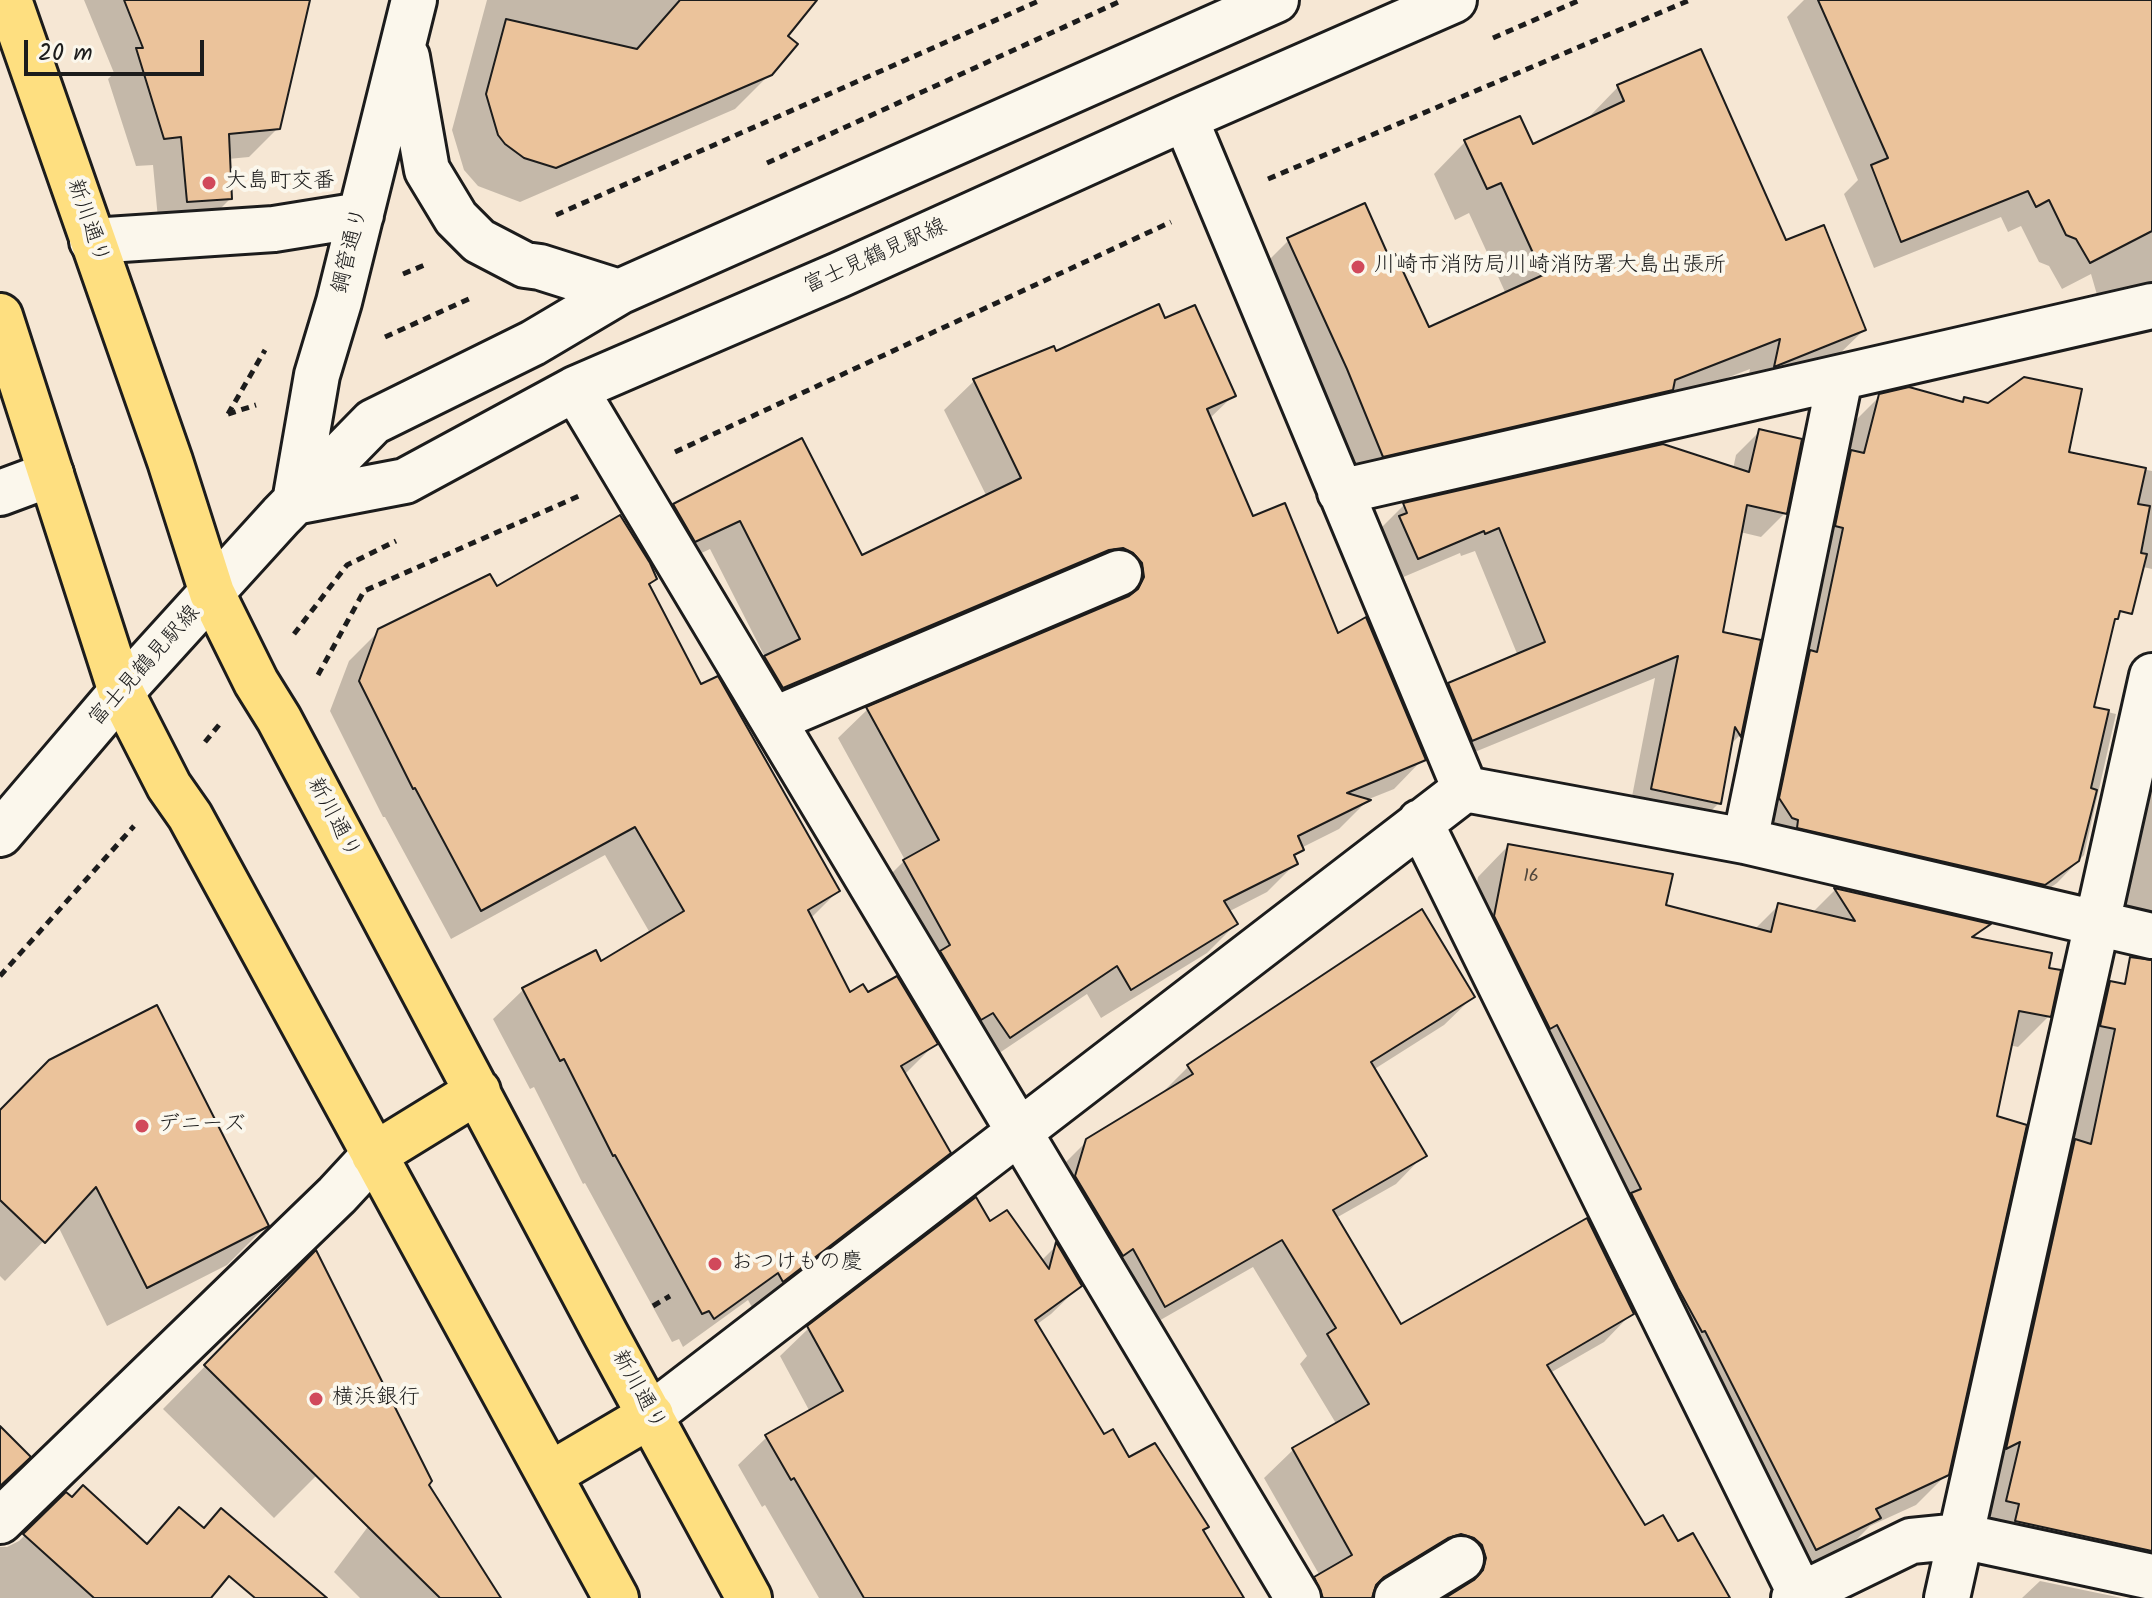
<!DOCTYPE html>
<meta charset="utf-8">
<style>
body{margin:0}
#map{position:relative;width:2152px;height:1598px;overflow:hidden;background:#f6e7d4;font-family:Kalam,sans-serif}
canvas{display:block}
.scale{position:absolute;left:24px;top:40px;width:180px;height:36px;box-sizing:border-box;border:4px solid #1c1c1c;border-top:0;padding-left:10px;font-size:24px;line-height:28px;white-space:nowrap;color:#1c1c1c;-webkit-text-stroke:6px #fbf7ec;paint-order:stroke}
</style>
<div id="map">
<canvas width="2152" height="1598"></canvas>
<div class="scale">20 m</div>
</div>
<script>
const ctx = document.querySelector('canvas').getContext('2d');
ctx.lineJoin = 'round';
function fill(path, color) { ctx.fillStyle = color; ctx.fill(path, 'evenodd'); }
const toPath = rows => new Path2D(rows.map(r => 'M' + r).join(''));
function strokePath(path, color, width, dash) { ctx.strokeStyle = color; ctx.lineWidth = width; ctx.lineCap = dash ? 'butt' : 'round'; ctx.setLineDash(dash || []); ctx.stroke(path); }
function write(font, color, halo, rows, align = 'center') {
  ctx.font = font + ' Kalam,"Klee One",sans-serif'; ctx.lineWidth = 8; ctx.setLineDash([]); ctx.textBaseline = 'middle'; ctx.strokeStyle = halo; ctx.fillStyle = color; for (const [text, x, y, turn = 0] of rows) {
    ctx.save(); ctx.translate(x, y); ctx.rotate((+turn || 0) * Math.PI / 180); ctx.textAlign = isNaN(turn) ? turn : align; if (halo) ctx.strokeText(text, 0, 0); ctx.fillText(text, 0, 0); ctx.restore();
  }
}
fill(toPath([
 [84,0,310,0,278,128,249,157,228,159,230,199,202,227,159,230,153,165,136,166,108,79,114,73],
 [487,0,814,0,786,36,770,74,735,109,520,202,478,186,464,170,452,130],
 [1804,0,2152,0,2152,306,2102,312,2091,274,2062,289,2049,266,2039,262,2021,226,2008,232,2001,217,1874,268,1844,194,1858,180,1787,17],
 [1618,87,1785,243,1864,330,1832,361,1744,397,1750,369,1654,406,1351,487,1257,272,1289,240,1388,259,1428,330,1506,294,1469,213,1455,220,1434,174,1465,142,1532,147,1587,119],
 [1164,321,1233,396,1209,419,1252,518,1423,759,1394,789,1369,799,1339,829,1301,848,1293,858,1296,863,1267,892,1228,912,1236,924,1207,953,1101,1018,1087,994,980,1066,875,890,905,860,838,738,868,709,1115,604,1113,592,753,717,736,687,765,657,710,549,666,570,645,535,674,505,802,440,861,558,987,497,944,410,974,381,1053,348,1055,354],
 [1880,396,1961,403,1965,399,2066,453,2152,471,2152,569,2084,554,2091,708,2116,714,2084,855,2057,883,2017,911,1765,845,1853,423],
 [1760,431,1785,513,1761,537,1740,532,1721,633,1758,641,1739,736,1730,745,1719,803,1696,826,1629,812,1655,678,1448,763,1425,708,1449,684,1518,656,1475,551,1461,556,1460,553,1394,581,1377,542,1383,535,1380,529,1404,505,1733,469,1736,455],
 [655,579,648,586,700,686,838,891,810,919,849,994,867,995,935,1044,904,1075,948,1153,919,1182,753,1309,748,1300,683,1347,679,1339,672,1342,585,1183,583,1184,534,1087,530,1089,493,1019,523,990,595,953,600,963,650,933,605,855,451,939,385,817,383,817,330,711,349,661,379,631,496,589],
 [2152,742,2152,940,2118,933],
 [1508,846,1664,906,1755,929,1779,905,1812,913,1835,890,1987,925,1972,940,2047,969,2049,1016,2018,1047,2009,1045,1998,1097,1947,1474,1916,1505,1870,1526,1848,1548,1786,1579,1465,947,1478,877],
 [1422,912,1473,997,1444,1025,1373,1070,1424,1155,1396,1184,1336,1218,1400,1326,1632,1313,1604,1342,1550,1373,1645,1527,1677,1544,1723,1598,1449,1598,1457,1593,1458,1587,1454,1574,1418,1565,1371,1594,1370,1598,1299,1598,1320,1576,1264,1478,1293,1450,1337,1425,1300,1364,1307,1356,1253,1267,1136,1334,1058,1170,1087,1141,1160,1095,1188,1067],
 [2111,983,2152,992,2152,1598,2134,1598,2121,1589,1971,1537,2074,1020],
 [0,1111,266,1226,227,1265,107,1326,58,1226,5,1281,0,1276],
 [989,1224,1041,1261,1056,1246,1080,1286,1051,1314,1036,1325,1103,1437,1202,1531,1242,1598,819,1598,765,1505,762,1507,738,1465,767,1437,810,1412,780,1356,809,1328],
 [275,1295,386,1394,316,1476,274,1518,163,1409],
 [66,1495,144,1545,179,1510,203,1529,259,1542,212,1598,0,1598,0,1547,7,1547,19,1541],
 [379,1512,498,1598,360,1598,334,1572],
 [2040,1581,2122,1598,2022,1598]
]), '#0003');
const building = toPath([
 [124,0,310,0,280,129,229,134,232,199,187,202,181,137,164,139,136,48,143,48,124,0],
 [680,0,817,0,788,36,798,44,772,75,556,168,524,158,505,144,498,135,486,94,506,19,637,49,680,0],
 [1818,0,2152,0,2152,231,2090,263,2076,239,2066,235,2049,200,2036,207,2028,191,1901,242,1871,165,1888,158,1818,0],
 [1701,49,1786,240,1824,225,1866,330,1774,367,1780,339,1675,380,1673,390,1383,457,1347,369,1287,238,1365,203,1389,257,1395,254,1429,327,1543,275,1501,183,1487,189,1464,140,1520,116,1533,144,1624,101,1617,85,1701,49],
 [1159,304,1165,318,1195,305,1236,396,1207,409,1253,516,1285,503,1338,633,1366,617,1426,760,1347,793,1371,800,1298,836,1304,850,1294,855,1298,864,1224,901,1238,924,1131,990,1117,966,1010,1038,993,1013,981,1020,940,951,950,945,903,860,939,840,866,707,1129,596,1138,589,1144,577,1142,563,1133,553,1123,548,1109,550,783,688,764,656,800,639,740,521,695,542,673,504,802,438,862,555,1021,478,973,379,1054,346,1056,351,1159,304],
 [2024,377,2082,389,2069,452,2146,468,2138,504,2150,506,2141,553,2147,554,2132,614,2120,611,2118,619,2115,619,2094,707,2109,710,2091,788,2097,790,2079,861,2045,885,1797,828,1798,820,1792,818,1779,798,1810,650,1817,652,1843,528,1835,526,1851,450,1864,453,1879,394,1909,387,1963,402,1964,397,1988,403,2024,377],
 [1759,429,1802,439,1787,514,1747,505,1723,632,1761,640,1741,737,1735,727,1721,804,1651,789,1678,656,1472,741,1448,683,1545,642,1499,528,1485,534,1484,531,1418,559,1399,516,1407,513,1403,503,1663,444,1749,472,1759,429],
 [620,515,650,563,657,579,649,584,701,684,718,676,840,891,808,910,850,992,863,984,868,992,897,976,938,1044,901,1066,951,1153,783,1282,778,1273,714,1319,709,1311,702,1314,615,1155,613,1156,564,1059,560,1061,522,988,596,950,601,961,684,911,635,827,481,911,415,788,413,789,359,681,378,629,490,574,497,586,620,515],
 [1508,844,1673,874,1666,905,1771,932,1778,903,1855,921,1834,888,1991,924,1972,937,2052,953,2049,968,2061,970,2051,1017,2019,1011,1997,1116,2027,1125,1949,1475,1876,1509,1881,1518,1816,1550,1705,1331,1702,1332,1678,1288,1631,1193,1641,1189,1557,1025,1550,1029,1494,916,1508,844],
 [1422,909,1475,997,1371,1062,1427,1156,1333,1210,1401,1324,1587,1218,1634,1314,1547,1365,1645,1525,1663,1515,1678,1541,1693,1533,1730,1598,1445,1598,1474,1580,1483,1570,1486,1558,1482,1545,1474,1538,1461,1534,1448,1538,1384,1577,1376,1585,1372,1598,1323,1598,1314,1577,1352,1555,1292,1448,1369,1404,1327,1334,1336,1328,1282,1240,1165,1307,1133,1249,1123,1256,1075,1176,1086,1139,1193,1074,1187,1065,1422,909],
 [2130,957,2152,960,2152,1551,2015,1521,2019,1504,2006,1501,2020,1442,2006,1449,2075,1139,2091,1144,2115,1029,2100,1026,2110,981,2125,984,2130,957],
 [157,1005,269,1226,147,1288,96,1187,45,1243,0,1200,0,1110,49,1060,157,1005],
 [976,1197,990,1221,1007,1210,1049,1269,1056,1242,1082,1286,1035,1320,1104,1434,1113,1429,1129,1457,1155,1443,1209,1527,1203,1530,1244,1598,864,1598,794,1478,791,1480,765,1435,843,1391,807,1326,976,1197],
 [316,1250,432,1481,429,1485,501,1598,440,1598,204,1365,316,1250],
 [0,1426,31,1457,0,1486,0,1426],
 [83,1485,147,1544,179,1507,204,1528,221,1508,327,1598,255,1598,229,1576,211,1598,94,1598,23,1534,66,1492,72,1497,83,1485]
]);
fill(building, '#ebc39b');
strokePath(building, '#1c1c1c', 2);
const minor = toPath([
 [407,57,427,170,456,218,479,241,525,265,540,267,619,292],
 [1185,118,1465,789],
 [92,241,274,229,361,215],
 [575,389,1298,1598],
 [1340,492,2152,306],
 [0,493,51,474],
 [295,502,405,481,575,389,839,275,1185,118,1454,0],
 [295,502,317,375,339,302,414,0],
 [773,720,1119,573],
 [1420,822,1801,1595],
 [0,834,121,692,281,516,373,422,533,343,619,292,1276,0],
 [1745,841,1840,378],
 [651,1415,1465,789,1745,841,2152,936],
 [0,1521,337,1195,374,1155],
 [1397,1598,1461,1559],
 [1794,1598,1911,1541,1961,1536,2152,1577],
 [1947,1598,2152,676]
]);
const major = toPath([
 [9,0,170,461,212,593,256,682,279,719,606,1335,749,1598],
 [0,316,121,692,169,786,190,816,616,1598],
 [374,1155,478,1091],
 [549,1475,651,1415]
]);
strokePath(minor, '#1c1c1c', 50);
strokePath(major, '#1c1c1c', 50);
strokePath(toPath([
 [1493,38,1580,0],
 [767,163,1123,0],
 [1268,179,1690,0],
 [556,215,1041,0],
 [403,274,427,264],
 [385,337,471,298],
 [228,414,256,405],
 [228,414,265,350],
 [675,452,1171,222],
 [294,634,347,565,396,541],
 [318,675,364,591,579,496],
 [205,742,219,725],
 [0,976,134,826],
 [653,1306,670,1296]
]), '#1c1c1c', 5, [8, 6]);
strokePath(minor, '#fbf7ec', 44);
strokePath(major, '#fedf80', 44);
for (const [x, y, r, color] of [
 [209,183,8,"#d1495b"],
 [1358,267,8,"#d1495b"],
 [142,1126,8,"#d1495b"],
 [715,1264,8,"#d1495b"],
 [316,1399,8,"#d1495b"]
]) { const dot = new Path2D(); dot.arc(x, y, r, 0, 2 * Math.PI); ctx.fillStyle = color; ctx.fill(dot); strokePath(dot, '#fbf7ec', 3); }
write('18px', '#50463c', null, [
 ["16",1531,878]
]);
write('22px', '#1c1c1c', '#fbf7ec', [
 ["大島町交番",225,183],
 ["川崎市消防局川崎消防署大島出張所",1374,267],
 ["デニーズ",158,1126],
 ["おつけもの慶",731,1264],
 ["横浜銀行",332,1399]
], 'left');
write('22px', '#1c1c1c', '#fbf7ec', [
 ["新川通り",86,222,71],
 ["鋼管通り",352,251,-76],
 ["富士見鶴見駅線",876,258,-24],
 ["富士見鶴見駅線",146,667,-48],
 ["新川通り",332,819,62],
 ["新川通り",637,1391,61]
]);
</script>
